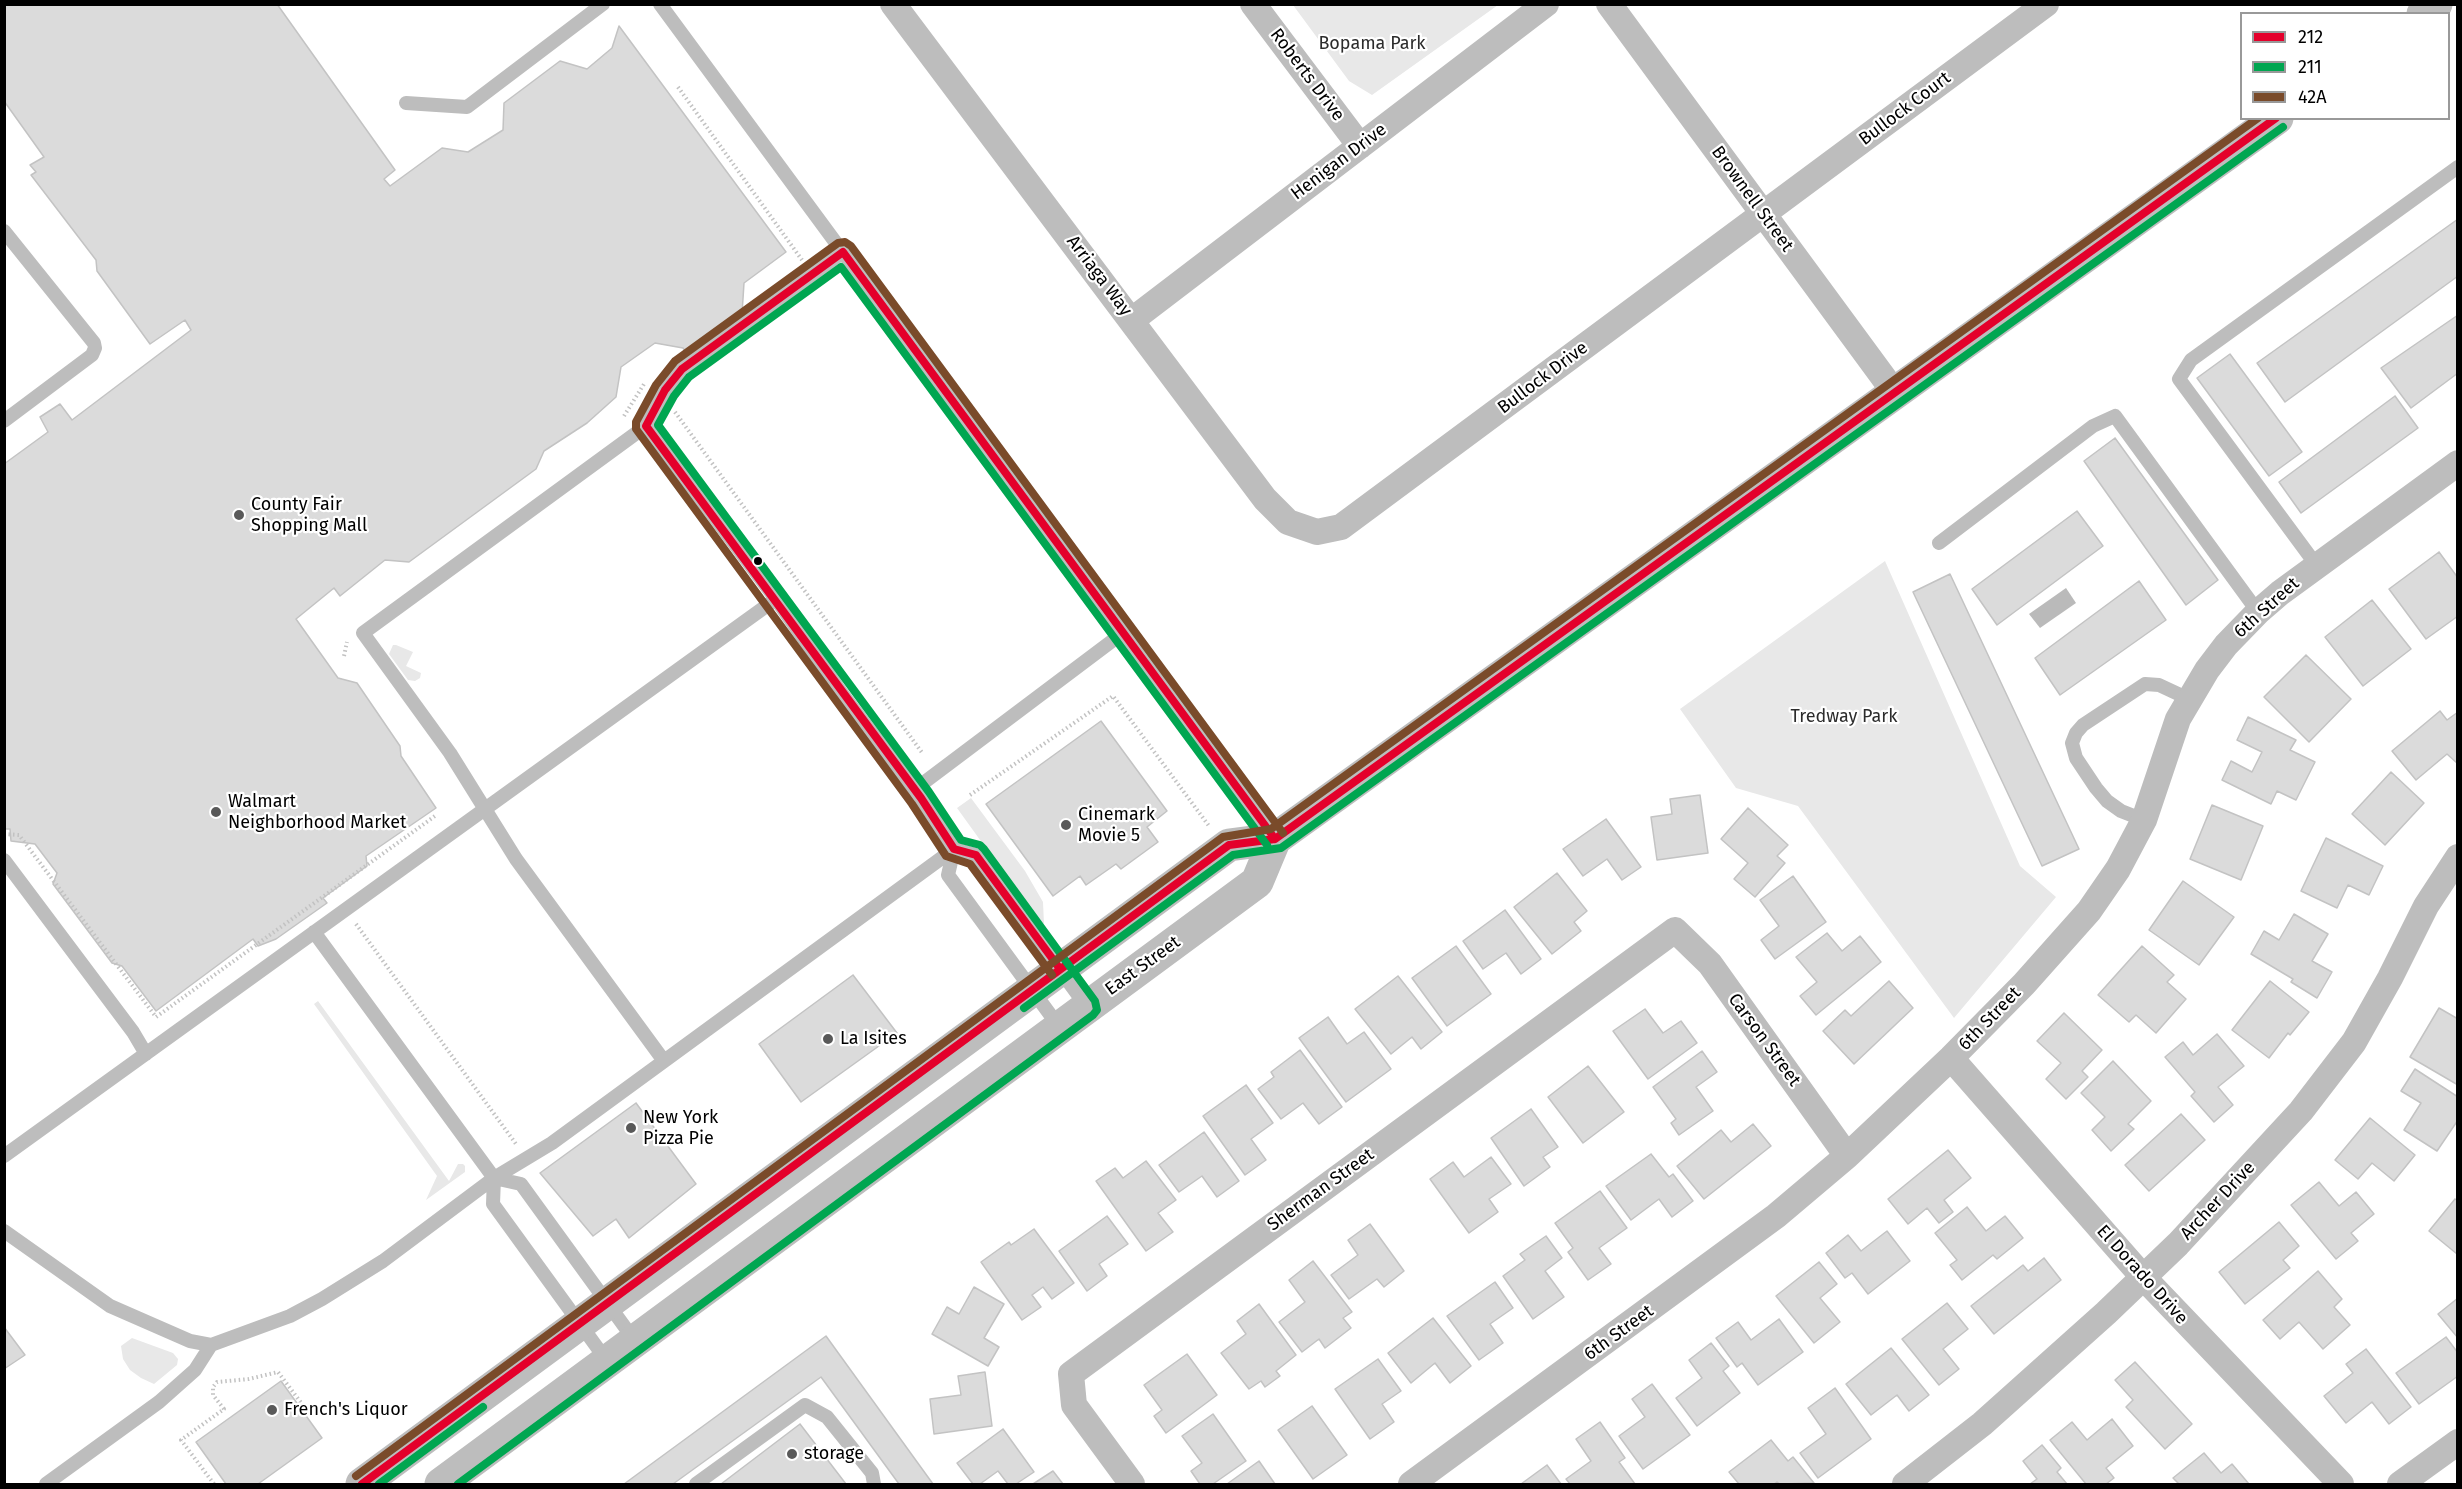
<!DOCTYPE html>
<style>
body{margin:0}
#map{position:relative;width:2462px;height:1489px;overflow:hidden;background:#fff;font-family:"Fira Sans",sans-serif}
canvas{display:block}
.frame{position:absolute;inset:0;border:6px solid #000;pointer-events:none}
.legend{position:absolute;left:2240px;top:12px;width:210px;height:108px;box-sizing:border-box;background:#fff;border:2px solid #999;margin:0;padding:8px 10px;list-style:none;font-size:18px;color:#000}
.legend li{display:flex;align-items:center;gap:12px;height:30px}
.legend b{width:30px;border:2px solid #999}
</style>
<div id="map">
<canvas width="2462" height="1489"></canvas>
<div class="frame"></div>
<ul class="legend">
<li><b style="height:8px;background:#e4002b"></b>212</li>
<li><b style="height:8px;background:#00a651"></b>211</li>
<li><b style="height:8px;background:#7a4b2a"></b>42A</li>
</ul>
</div>
<script>
const ctx = document.querySelector('canvas').getContext('2d');
ctx.lineJoin = 'round';
function fill(path, color) { ctx.fillStyle = color; ctx.fill(path, 'evenodd'); }
const toPath = rows => new Path2D(rows.map(r => 'M' + r).join(''));
function strokePath(path, color, width, dash) { ctx.strokeStyle = color; ctx.lineWidth = width; ctx.lineCap = dash ? 'butt' : 'round'; ctx.setLineDash(dash || []); ctx.stroke(path); }
function write(font, color, halo, rows, align = 'center') {
  ctx.font = font + ' "Fira Sans",sans-serif'; ctx.lineWidth = 4.5; ctx.setLineDash([]); ctx.textBaseline = 'middle'; ctx.strokeStyle = halo; ctx.fillStyle = color; for (const [text, x, y, turn = 0] of rows) {
    ctx.save(); ctx.translate(x, y); ctx.rotate((+turn || 0) * Math.PI / 180); ctx.textAlign = isNaN(turn) ? turn : align; if (halo) ctx.strokeText(text, 0, 0); ctx.fillText(text, 0, 0); ctx.restore();
  }
}
fill(toPath([
 [1293,5,1498,5,1372,95,1349,81],
 [1885,561,2020,866,2056,897,1954,1018,1798,806,1736,788,1680,709],
 [393,645,396,645,413,652,406,666,421,673,420,678,415,681,408,680,389,654],
 [971,798,1025,871,1043,902,1044,924,1037,919,957,808],
 [318,1001,449,1181,458,1164,463,1164,465,1166,465,1172,426,1200,437,1176,314,1004],
 [132,1338,173,1353,178,1359,177,1365,154,1384,141,1378,130,1370,123,1359,121,1346]
]), '#e8e8e8');
fill(toPath([
 [2066,588,2076,603,2040,628,2029,614]
]), '#bababa');
const building = toPath([
 [4,4,277,4,395,170,384,179,390,186,442,148,468,152,503,130,504,103,560,61,587,69,612,48,619,26,786,252,744,283,742,314,687,354,683,348,655,343,621,367,616,397,587,423,544,451,536,469,409,562,385,560,340,596,334,588,296,619,338,678,357,683,400,746,401,756,436,808,366,856,367,866,323,898,327,903,276,939,258,946,253,939,156,1011,122,966,112,963,53,884,57,873,35,844,11,841,10,829,4,829,4,464,48,432,40,417,60,404,72,420,191,330,185,320,150,344,97,271,96,260,31,175,36,172,30,165,44,157,4,101,4,4],
 [2458,219,2458,276,2285,402,2257,363,2458,219],
 [2458,315,2458,373,2411,408,2381,368,2458,315],
 [2230,354,2302,452,2269,476,2197,378,2230,354],
 [2395,396,2418,428,2301,513,2279,482,2395,396],
 [2115,438,2218,580,2186,605,2084,461,2115,438],
 [2077,511,2103,546,1997,625,1972,589,2077,511],
 [2439,552,2458,578,2458,616,2426,639,2389,589,2439,552],
 [1950,574,2079,849,2042,866,1913,592,1950,574],
 [2139,581,2166,620,2060,695,2035,658,2139,581],
 [2372,600,2411,649,2363,686,2325,637,2372,600],
 [2306,655,2351,699,2309,742,2264,697,2306,655],
 [2440,711,2447,720,2458,712,2458,764,2447,754,2416,780,2392,751,2440,711],
 [2248,717,2296,740,2290,750,2315,762,2296,800,2277,791,2271,804,2222,780,2231,761,2252,772,2262,752,2237,740,2248,717],
 [1101,721,1167,811,1147,827,1158,842,1121,869,1116,864,1086,885,1080,876,1053,896,986,804,1101,721],
 [2391,772,2424,803,2385,845,2352,814,2391,772],
 [1700,795,1708,853,1657,860,1651,817,1672,814,1670,799,1700,795],
 [2212,805,2263,826,2241,880,2190,859,2212,805],
 [1748,808,1788,845,1777,856,1785,863,1755,897,1734,879,1748,863,1721,839,1748,808],
 [1606,819,1641,867,1622,880,1607,859,1583,876,1563,849,1606,819],
 [2326,838,2383,866,2369,895,2348,885,2337,908,2301,891,2326,838],
 [1557,873,1587,911,1574,922,1581,931,1552,954,1514,907,1557,873],
 [1793,876,1826,922,1775,959,1761,940,1779,926,1760,900,1793,876],
 [2183,881,2234,917,2199,965,2149,930,2183,881],
 [1505,910,1541,959,1521,974,1506,953,1483,969,1463,941,1505,910],
 [2294,914,2328,934,2312,961,2332,972,2317,998,2291,982,2293,979,2251,954,2264,931,2279,940,2294,914],
 [1827,933,1842,951,1860,936,1881,962,1816,1015,1800,996,1817,982,1796,957,1827,933],
 [1456,946,1491,994,1447,1026,1412,978,1456,946],
 [2142,946,2174,975,2167,982,2186,999,2156,1033,2136,1015,2129,1022,2098,995,2142,946],
 [853,975,897,1033,801,1102,759,1044,853,975],
 [1398,976,1442,1032,1421,1049,1412,1037,1391,1054,1355,1009,1398,976],
 [1889,981,1913,1008,1854,1064,1823,1031,1845,1010,1851,1016,1889,981],
 [2270,981,2309,1012,2290,1035,2288,1033,2269,1058,2232,1030,2270,981],
 [2439,1008,2458,1019,2458,1085,2410,1057,2439,1008],
 [1645,1009,1663,1033,1681,1021,1697,1043,1648,1079,1613,1031,1645,1009],
 [2064,1013,2102,1050,2082,1071,2088,1077,2066,1099,2046,1079,2061,1063,2037,1041,2064,1013],
 [1328,1017,1347,1044,1364,1032,1391,1069,1346,1102,1299,1038,1328,1017],
 [2217,1034,2244,1066,2218,1087,2233,1105,2214,1122,2191,1096,2195,1092,2165,1057,2183,1042,2193,1055,2217,1034],
 [1300,1050,1342,1107,1319,1124,1303,1103,1281,1119,1258,1089,1274,1077,1271,1072,1300,1050],
 [1702,1051,1717,1072,1696,1087,1713,1111,1679,1135,1671,1123,1676,1119,1653,1087,1702,1051],
 [2113,1061,2151,1101,2128,1124,2134,1129,2111,1151,2092,1130,2105,1117,2081,1093,2113,1061],
 [1588,1066,1624,1112,1583,1143,1548,1097,1588,1066],
 [2415,1069,2458,1097,2458,1120,2437,1151,2404,1130,2421,1103,2401,1091,2415,1069],
 [1246,1085,1273,1123,1251,1139,1266,1160,1245,1175,1203,1116,1246,1085],
 [636,1103,696,1184,629,1238,616,1219,593,1236,540,1173,636,1103],
 [1531,1109,1558,1147,1543,1157,1550,1167,1524,1186,1491,1138,1531,1109],
 [2181,1114,2205,1140,2149,1191,2125,1165,2181,1114],
 [2370,1118,2415,1155,2394,1181,2372,1163,2358,1179,2335,1160,2370,1118],
 [1753,1124,1771,1146,1704,1199,1677,1166,1721,1130,1731,1142,1753,1124],
 [1204,1132,1239,1181,1217,1197,1202,1176,1179,1192,1159,1165,1204,1132],
 [1948,1150,1971,1178,1944,1200,1953,1212,1939,1223,1927,1208,1908,1224,1888,1199,1948,1150],
 [1651,1154,1669,1177,1673,1174,1693,1201,1672,1217,1659,1199,1631,1220,1606,1186,1651,1154],
 [1491,1157,1511,1184,1489,1199,1498,1212,1469,1233,1430,1179,1453,1162,1464,1177,1491,1157],
 [1146,1161,1176,1200,1158,1213,1173,1232,1146,1251,1096,1181,1115,1168,1123,1178,1146,1161],
 [2319,1182,2339,1206,2356,1192,2374,1214,2351,1233,2358,1241,2336,1259,2291,1205,2319,1182],
 [1600,1191,1627,1228,1599,1248,1611,1264,1588,1280,1568,1252,1573,1248,1555,1223,1600,1191],
 [2455,1199,2458,1201,2457,1254,2429,1231,2455,1199],
 [1967,1207,1986,1231,2005,1216,2023,1238,1997,1259,1993,1255,1962,1280,1950,1265,1957,1260,1935,1233,1967,1207],
 [1107,1216,1128,1244,1099,1264,1107,1276,1087,1291,1059,1251,1107,1216],
 [2279,1222,2299,1246,2283,1260,2290,1268,2245,1304,2219,1272,2279,1222],
 [1370,1224,1404,1271,1384,1287,1377,1279,1349,1299,1331,1275,1358,1255,1348,1240,1370,1224],
 [1034,1229,1074,1283,1052,1299,1043,1287,1032,1295,1041,1307,1022,1320,981,1262,1009,1242,1011,1245,1034,1229],
 [1887,1231,1910,1261,1868,1294,1852,1273,1845,1278,1826,1253,1848,1235,1861,1251,1887,1231],
 [1546,1236,1562,1258,1545,1271,1564,1297,1533,1319,1503,1276,1525,1260,1520,1254,1546,1236],
 [2044,1258,2061,1280,1994,1334,1971,1306,2023,1265,2028,1271,2044,1258],
 [1313,1261,1352,1312,1343,1318,1351,1328,1325,1348,1319,1339,1302,1352,1279,1322,1305,1302,1289,1280,1313,1261],
 [1819,1262,1837,1284,1820,1298,1840,1322,1814,1343,1776,1296,1819,1262],
 [2318,1271,2342,1299,2334,1307,2350,1325,2323,1349,2299,1322,2280,1339,2263,1320,2318,1271],
 [1495,1282,1513,1308,1490,1324,1503,1343,1479,1360,1447,1316,1495,1282],
 [974,1287,1004,1304,984,1338,999,1347,988,1366,932,1334,947,1307,959,1314,974,1287],
 [2458,1298,2458,1338,2438,1314,2458,1298],
 [1947,1303,1968,1329,1943,1349,1959,1369,1939,1385,1902,1339,1947,1303],
 [1259,1304,1296,1355,1276,1371,1280,1376,1265,1387,1261,1381,1249,1389,1221,1353,1246,1334,1237,1321,1259,1304],
 [1433,1318,1471,1366,1450,1383,1435,1363,1411,1383,1388,1353,1433,1318],
 [1779,1319,1803,1352,1758,1385,1742,1363,1737,1367,1716,1338,1738,1322,1751,1340,1779,1319],
 [4,1327,25,1355,4,1369,4,1327],
 [826,1336,933,1484,899,1484,821,1377,673,1484,624,1484,826,1336],
 [2446,1337,2458,1353,2458,1376,2419,1404,2396,1373,2446,1337],
 [1711,1343,1729,1366,1723,1371,1740,1393,1697,1426,1676,1398,1702,1378,1689,1360,1711,1343],
 [1891,1348,1929,1395,1909,1411,1897,1395,1871,1415,1846,1384,1891,1348],
 [2366,1349,2411,1407,2389,1424,2372,1402,2346,1423,2324,1396,2353,1373,2346,1364,2366,1349],
 [1187,1354,1217,1395,1166,1433,1154,1416,1162,1410,1144,1385,1187,1354],
 [1378,1359,1401,1391,1382,1404,1394,1422,1370,1439,1335,1389,1378,1359],
 [2135,1362,2192,1424,2165,1449,2126,1407,2133,1400,2115,1380,2135,1362],
 [985,1372,992,1426,934,1434,930,1399,961,1395,958,1376,985,1372],
 [281,1381,322,1438,258,1484,226,1484,196,1442,281,1381],
 [1652,1384,1690,1435,1643,1469,1619,1436,1645,1417,1632,1399,1652,1384],
 [1835,1388,1871,1439,1818,1478,1800,1453,1826,1434,1808,1408,1835,1388],
 [1312,1406,1347,1455,1313,1479,1278,1430,1312,1406],
 [1213,1414,1246,1461,1213,1484,1200,1484,1191,1471,1202,1463,1182,1436,1213,1414],
 [2112,1419,2133,1446,2106,1468,2114,1478,2106,1484,2086,1484,2050,1440,2072,1422,2087,1440,2112,1419],
 [1600,1422,1625,1458,1619,1462,1635,1484,1570,1484,1566,1479,1591,1461,1576,1439,1600,1422],
 [800,1424,846,1484,721,1484,800,1424],
 [1003,1429,1034,1472,1016,1484,1008,1484,998,1471,980,1484,973,1484,957,1463,1003,1429],
 [1771,1440,1788,1461,1793,1457,1814,1483,1780,1484,1777,1482,1774,1484,1739,1484,1729,1472,1771,1440],
 [2042,1445,2061,1468,2057,1472,2067,1484,2030,1484,2037,1479,2023,1461,2042,1445],
 [2204,1453,2221,1473,2232,1464,2249,1484,2179,1484,2173,1478,2204,1453],
 [1259,1461,1275,1484,1227,1484,1259,1461],
 [1547,1465,1561,1484,1521,1484,1547,1465],
 [1053,1471,1063,1484,1033,1484,1053,1471]
]);
fill(building, '#dbdbdb');
strokePath(building, '#c3c3c3', 1.5);
strokePath(toPath([
 [678,87,802,260],
 [675,412,923,754],
 [624,416,644,384],
 [344,656,347,642],
 [970,795,1113,696,1209,826],
 [4,834,19,835,156,1017,435,816],
 [356,924,516,1144],
 [214,1484,181,1440,224,1409,213,1395,213,1387,217,1382,249,1379,278,1372,308,1412]
]), '#c2c2c2', 4, [1.5, 3]);
strokePath(toPath([
 [660,4,1275,839],
 [406,103,467,107,603,4],
 [4,231,94,343,95,348,92,355,4,421],
 [646,426,776,599,843,695,921,798,954,849,976,855,1087,1007],
 [1939,543,2093,426,2115,416,2258,612],
 [2317,566,2179,379,2191,360,2458,167],
 [914,790,1124,632],
 [2144,820,2121,811,2107,801,2096,788,2076,758,2072,743,2076,733,2083,725,2145,684,2159,685,2189,699],
 [954,849,948,875,1060,1028],
 [4,860,133,1032,146,1054],
 [314,932,494,1178,493,1204,607,1361],
 [664,1061,516,859,450,753,363,633,646,426,665,390,682,369,843,252],
 [4,1156,776,599],
 [494,1178,521,1184,635,1341],
 [4,1231,110,1306,190,1341,211,1345,290,1316,322,1299,383,1261,494,1178,552,1143,954,849],
 [46,1484,159,1402,195,1370,211,1345],
 [696,1484,805,1405,827,1417,872,1473,874,1484]
]), '#bdbdbd', 14);
strokePath(toPath([
 [893,4,1265,499,1288,522,1317,532,1341,527,2046,4],
 [1253,4,1360,146],
 [1609,4,1895,393],
 [1132,320,1546,4],
 [1951,1058,2143,1277,2341,1484],
 [1132,1484,1074,1405,1071,1374,1675,930,1710,964,1847,1156],
 [1411,1484,1776,1216,1847,1156,1951,1058,2024,984,2089,911,2118,869,2144,820,2178,719,2207,670,2226,645,2258,612,2280,593,2458,463],
 [1905,1484,1982,1424,2106,1313,2178,1244,2301,1111,2354,1042,2390,978,2426,906,2458,857],
 [2400,1484,2458,1442]
]), '#bdbdbd', 26);
strokePath(toPath([
 [2423,14,2436,4],
 [362,1484,1229,845,1275,839,2277,118],
 [441,1484,1257,882,1275,839]
]), '#bdbdbd', 33);
strokePath(toPath([
 [1060,969,976,855,954,849,921,798,646,426,665,390,682,369,843,252,1275,839],
 [362,1484,1229,845,1275,839,2276,118]
]), '#e4002b', 8);
strokePath(toPath([
 [1024,1008,1233,855,1281,848,2283,127],
 [379,1484,483,1407],
 [458,1484,1093,1015,1097,1010,1095,1001,984,849,980,845,961,840,929,792,658,425,674,396,689,377,841,267,1267,845]
]), '#00a651', 8);
strokePath(toPath([
 [1052,975,970,864,946,856,912,804,636,429,636,422,656,385,675,361,838,243,845,242,851,246,1283,833],
 [356,1476,1223,837,1271,829,2258,118]
]), '#7a4b2a', 8);
for (const [x, y, r, color] of [
 [239,515,6,"#595959"],
 [758,561,5,"#000"],
 [216,812,6,"#595959"],
 [1066,825,6,"#595959"],
 [828,1039,6,"#595959"],
 [631,1128,6,"#595959"],
 [272,1410,6,"#595959"],
 [792,1454,6,"#595959"]
]) { const dot = new Path2D(); dot.arc(x, y, r, 0, 2 * Math.PI); ctx.fillStyle = color; ctx.fill(dot); strokePath(dot, '#fff', 2); }
write('18px', '#2c2c2c', '#fff', [
 ["Bopama Park",1372,44],
 ["Tredway Park",1844,717]
]);
write('18px', '#000', '#fff', [
 ["Roberts Drive",1307,75,53],
 ["Bullock Court",1905,109,-37],
 ["Henigan Drive",1339,162,-37],
 ["Brownell Street",1752,199,54],
 ["Arriaga Way",1099,276,53],
 ["Bullock Drive",1543,378,-37],
 ["6th Street",2267,608,-42],
 ["East Street",1143,966,-36],
 ["6th Street",1990,1019,-46],
 ["Carson Street",1764,1040,54],
 ["Sherman Street",1321,1190,-36],
 ["Archer Drive",2218,1201,-47],
 ["El Dorado Drive",2142,1275,48],
 ["6th Street",1619,1333,-36]
]);
write('18px', '#000', '#fff', [
 ["County Fair",251,505],
 ["Shopping Mall",251,526],
 ["Walmart",228,802],
 ["Neighborhood Market",228,823],
 ["Cinemark",1078,815],
 ["Movie 5",1078,836],
 ["La Isites",840,1039],
 ["New York",643,1118],
 ["Pizza Pie",643,1139],
 ["French's Liquor",284,1410],
 ["storage",804,1454]
], 'left');
</script>
